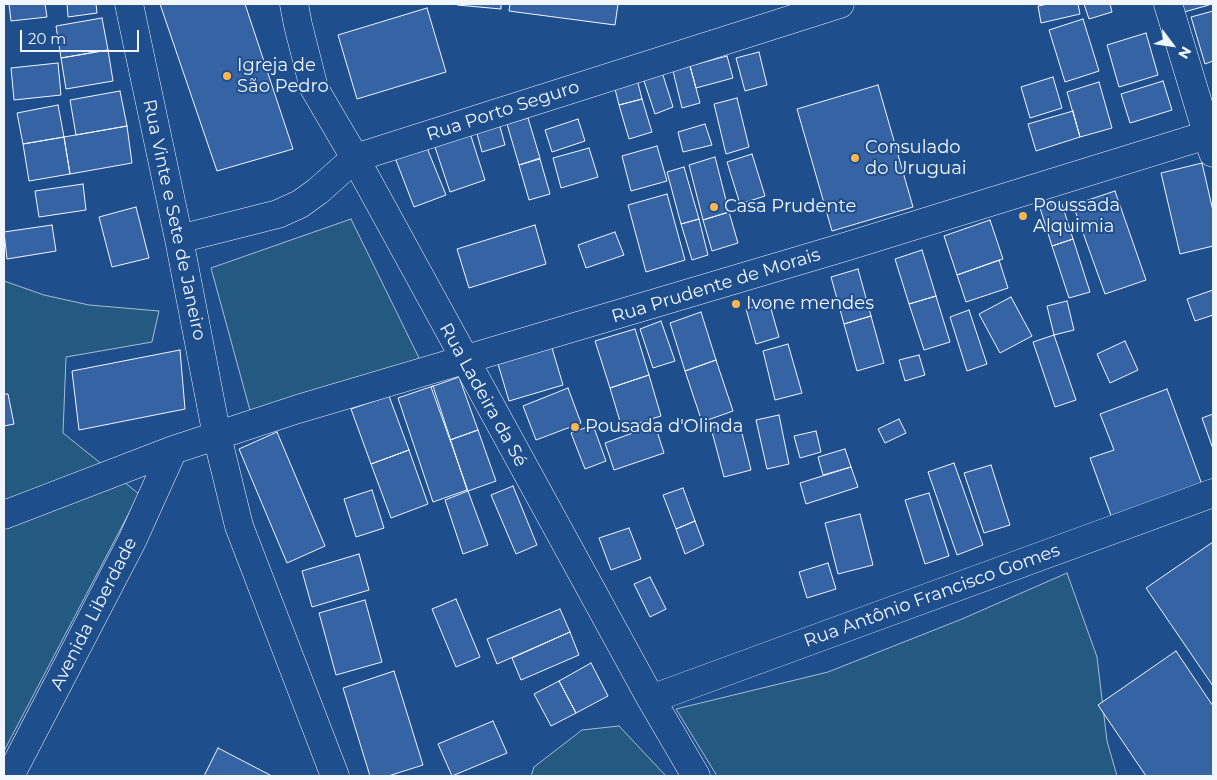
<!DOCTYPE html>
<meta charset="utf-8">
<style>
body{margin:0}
#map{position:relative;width:1217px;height:780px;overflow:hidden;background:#1f4e8c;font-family:Montserrat,sans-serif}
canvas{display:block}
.frame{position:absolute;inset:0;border:5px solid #f2f6ff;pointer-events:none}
.north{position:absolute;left:1147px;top:20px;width:50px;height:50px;-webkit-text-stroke:4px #1f4e8c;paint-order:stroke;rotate:121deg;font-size:14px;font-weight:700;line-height:20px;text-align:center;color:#f2f6ff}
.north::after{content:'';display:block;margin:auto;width:18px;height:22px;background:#f2f6ff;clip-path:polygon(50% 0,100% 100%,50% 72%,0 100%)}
.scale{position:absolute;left:20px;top:30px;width:119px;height:22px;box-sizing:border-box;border:2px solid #f2f6ff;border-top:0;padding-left:6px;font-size:15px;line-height:18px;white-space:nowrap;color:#f2f6ff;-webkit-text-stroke:4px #1f4e8c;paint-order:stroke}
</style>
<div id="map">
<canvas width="1217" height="780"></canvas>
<div class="frame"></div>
<div class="north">N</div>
<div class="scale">20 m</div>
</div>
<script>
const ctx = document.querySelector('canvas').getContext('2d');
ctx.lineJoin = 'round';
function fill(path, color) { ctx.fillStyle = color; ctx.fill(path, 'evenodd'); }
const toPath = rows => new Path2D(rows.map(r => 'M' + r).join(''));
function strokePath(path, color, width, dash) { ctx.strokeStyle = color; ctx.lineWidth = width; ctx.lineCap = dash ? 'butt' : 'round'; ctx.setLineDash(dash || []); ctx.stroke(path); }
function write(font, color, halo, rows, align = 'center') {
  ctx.font = font + ' Montserrat,sans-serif'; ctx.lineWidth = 4; ctx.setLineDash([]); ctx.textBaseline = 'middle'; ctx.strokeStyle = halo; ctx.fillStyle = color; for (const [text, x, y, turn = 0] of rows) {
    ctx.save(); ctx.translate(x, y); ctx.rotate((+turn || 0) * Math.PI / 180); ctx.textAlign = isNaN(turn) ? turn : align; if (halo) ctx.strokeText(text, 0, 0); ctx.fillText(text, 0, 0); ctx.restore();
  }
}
const green = toPath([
 [351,219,421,362,251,414,211,268,351,219],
 [4,281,44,295,89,305,159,311,152,342,66,357,63,433,139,494,4,751,4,281],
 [1067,573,1097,657,1107,741,1117,776,717,776,676,709,828,672,962,619,1067,573],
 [619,726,666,776,531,776,534,767,582,730,619,726]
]);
fill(green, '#245a82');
strokePath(green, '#a8bbd7', 1);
const building = toPath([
 [9,4,45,4,47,17,11,21,9,4],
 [67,4,96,4,97,13,68,17,67,4],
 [160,4,245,4,293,149,217,171,160,4],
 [458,4,501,4,501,9,457,5,458,4],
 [510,4,618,4,615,25,509,11,510,4],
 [1048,4,1078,4,1080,14,1041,23,1038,6,1048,4],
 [1084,4,1110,4,1112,12,1089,19,1084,4],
 [1182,4,1208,4,1209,5,1184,12,1182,4],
 [427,8,446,72,357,99,338,35,427,8],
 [1213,11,1213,61,1205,64,1191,17,1213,11],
 [102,18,108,50,61,58,56,26,102,18],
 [1083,19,1099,71,1065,82,1049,30,1083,19],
 [1146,33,1158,75,1119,87,1107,45,1146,33],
 [108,50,113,81,66,89,61,58,108,50],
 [759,52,767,85,745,91,736,58,759,52],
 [727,56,733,78,696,88,690,66,727,56],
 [58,63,61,95,14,100,11,68,58,63],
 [690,66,700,103,682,108,673,71,690,66],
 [662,72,673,107,655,114,643,78,662,72],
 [1053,77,1062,108,1030,118,1021,87,1053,77],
 [637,79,642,99,619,105,614,85,637,79],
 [1163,81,1172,110,1130,123,1121,94,1163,81],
 [1099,82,1112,128,1080,137,1067,92,1099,82],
 [878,85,913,207,832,231,797,109,878,85],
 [120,91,127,126,76,135,70,100,120,91],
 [737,98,749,147,726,154,714,104,737,98],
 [642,99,652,132,629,139,619,105,642,99],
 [58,105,64,137,23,144,17,113,58,105],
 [1073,111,1080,137,1036,151,1028,124,1073,111],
 [528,118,540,158,519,165,507,124,528,118],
 [578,119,585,141,552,152,545,130,578,119],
 [499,123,505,145,482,152,476,130,499,123],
 [705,124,712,145,683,152,678,132,705,124],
 [127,126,132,163,70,174,64,137,127,126],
 [470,133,485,180,450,192,434,144,470,133],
 [64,137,70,174,29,181,23,144,64,137],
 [425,143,446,195,414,207,394,155,425,143],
 [657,146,667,181,631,191,622,156,657,146],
 [589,148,598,177,561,188,553,158,589,148],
 [752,154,765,196,740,204,727,162,752,154],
 [715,157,729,212,703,220,689,165,715,157],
 [540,159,550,194,529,200,519,165,540,159],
 [1202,163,1213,211,1213,246,1180,254,1161,173,1202,163],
 [684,167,699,219,681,224,667,172,684,167],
 [83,184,86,210,39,217,35,191,83,184],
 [1115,191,1146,280,1105,294,1073,205,1115,191],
 [667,194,685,260,646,272,628,205,667,194],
 [1061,201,1073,239,1052,246,1040,208,1061,201],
 [136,207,149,258,112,267,99,217,136,207],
 [729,212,738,243,712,251,703,220,729,212],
 [699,219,708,255,692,260,681,224,699,219],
 [990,220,1003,259,957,275,944,236,990,220],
 [52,225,56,251,7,259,4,232,52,225],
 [535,225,546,264,469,288,457,249,535,225],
 [615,232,624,255,586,268,578,245,615,232],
 [1073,239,1090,292,1069,298,1052,246,1073,239],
 [922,250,936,296,909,304,895,259,922,250],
 [999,260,1008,288,966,302,957,275,999,260],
 [858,269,871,316,844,324,831,277,858,269],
 [1213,290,1213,315,1195,321,1187,299,1213,290],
 [936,296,950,342,924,350,909,304,936,296],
 [1011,297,1032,336,1000,353,979,314,1011,297],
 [1067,301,1074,330,1054,335,1047,306,1067,301],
 [769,302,779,337,756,344,746,309,769,302],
 [969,310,987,364,967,371,950,317,969,310],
 [701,312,716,360,685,371,670,323,701,312],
 [871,316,884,363,857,371,844,324,871,316],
 [661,321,675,361,653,368,640,329,661,321],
 [635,329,649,375,610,388,595,341,635,329],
 [1054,335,1076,400,1055,407,1033,342,1054,335],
 [1125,341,1138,370,1110,383,1097,354,1125,341],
 [788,344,802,393,775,400,763,351,788,344],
 [552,348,563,385,509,401,498,364,552,348],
 [180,350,185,409,79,430,72,371,180,350],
 [919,355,925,375,905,381,899,360,919,355],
 [716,360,733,411,702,422,685,371,716,360],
 [649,375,661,416,622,428,610,388,649,375],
 [459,377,478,430,450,440,431,387,459,377],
 [433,386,467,490,433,502,398,398,433,386],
 [568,388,581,423,536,440,523,406,568,388],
 [1167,389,1204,490,1114,524,1090,458,1114,450,1100,414,1167,389],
 [4,394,8,394,14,424,4,426,4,394],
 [389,396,409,450,371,464,351,409,389,396],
 [1213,414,1213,449,1202,418,1213,414],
 [779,415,789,464,767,469,756,420,779,415],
 [899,419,906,433,885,443,878,429,899,419],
 [739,421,751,470,724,477,711,428,739,421],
 [593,425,606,461,585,469,571,433,593,425],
 [655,425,664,453,614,470,605,443,655,425],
 [478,430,496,481,468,491,450,440,478,430],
 [816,431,821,452,800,458,794,436,816,431],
 [277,432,325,546,287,563,239,449,277,432],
 [845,449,851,467,823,475,818,457,845,449],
 [409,450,428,504,391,518,371,464,409,450],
 [954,463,983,545,957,555,928,472,954,463],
 [991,465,1010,525,984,533,964,473,991,465],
 [851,467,858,487,806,504,800,483,851,467],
 [513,486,537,545,516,554,491,495,513,486],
 [683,488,695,521,676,529,663,495,683,488],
 [372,490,384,528,356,537,344,499,372,490],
 [468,491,488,545,463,554,445,500,468,491],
 [929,493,949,556,925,564,905,500,929,493],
 [860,514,873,565,838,574,825,523,860,514],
 [695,521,704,545,685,554,676,529,695,521],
 [629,528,641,559,611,570,599,538,629,528],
 [1213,542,1213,686,1146,588,1213,542],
 [359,554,369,590,312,607,302,571,359,554],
 [828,563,836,589,807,598,799,572,828,563],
 [650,577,666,609,650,617,634,584,650,577],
 [456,599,480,657,456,667,432,609,456,599],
 [365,600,382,662,336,675,319,613,365,600],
 [560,609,570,632,497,664,487,639,560,609],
 [570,632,579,655,521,680,512,658,570,632],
 [1176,651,1213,706,1213,776,1146,776,1098,705,1176,651],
 [591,663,608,696,576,713,559,681,591,663],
 [394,671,423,765,388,776,370,776,343,688,394,671],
 [559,681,576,713,551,726,534,694,559,681],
 [493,721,507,753,452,776,438,744,493,721],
 [218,748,272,776,204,776,218,748]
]);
fill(building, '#3563a3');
strokePath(building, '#f2f6ff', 1);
const minor = toPath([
 [129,4,179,239,217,436,239,526,335,776],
 [294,4,298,25,314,88,355,158,651,699,696,776],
 [1168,4,1213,153],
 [179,239,278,214,300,204,318,191,355,158,840,4],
 [4,515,173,450,298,409,848,246,1213,133],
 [651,699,1213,493],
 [10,776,132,541,173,450]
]);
strokePath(minor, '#f2f6ff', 29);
strokePath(minor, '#1f4e8c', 28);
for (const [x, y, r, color] of [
 [227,76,5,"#ffb74d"],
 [855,158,5,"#ffb74d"],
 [714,207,5,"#ffb74d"],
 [1023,216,5,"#ffb74d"],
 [736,304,5,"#ffb74d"],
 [575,427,5,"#ffb74d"]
]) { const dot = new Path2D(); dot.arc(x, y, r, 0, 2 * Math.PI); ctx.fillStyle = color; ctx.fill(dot); strokePath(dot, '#1f4e8c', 2); }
write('18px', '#f2f6ff', '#1f4e8c', [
 ["Igreja de",237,66],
 ["São Pedro",237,87],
 ["Consulado",865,148],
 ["do Uruguai",865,169],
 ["Poussada",1033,206],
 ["Alquimia",1033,227],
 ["Casa Prudente",724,207],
 ["Ivone mendes",746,304],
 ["Pousada d'Olinda",585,427]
], 'left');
write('18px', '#f2f6ff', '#1f4e8c', [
 ["Rua Porto Seguro",503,111,-18],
 ["Rua Vinte e Sete de Janeiro",174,220,78],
 ["Rua Prudente de Morais",716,286,-17],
 ["Rua Ladeira da Sé",483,395,61],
 ["Rua Antônio Francisco Gomes",932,596,-20],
 ["Avenida Liberdade",94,614,-63]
]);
</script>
